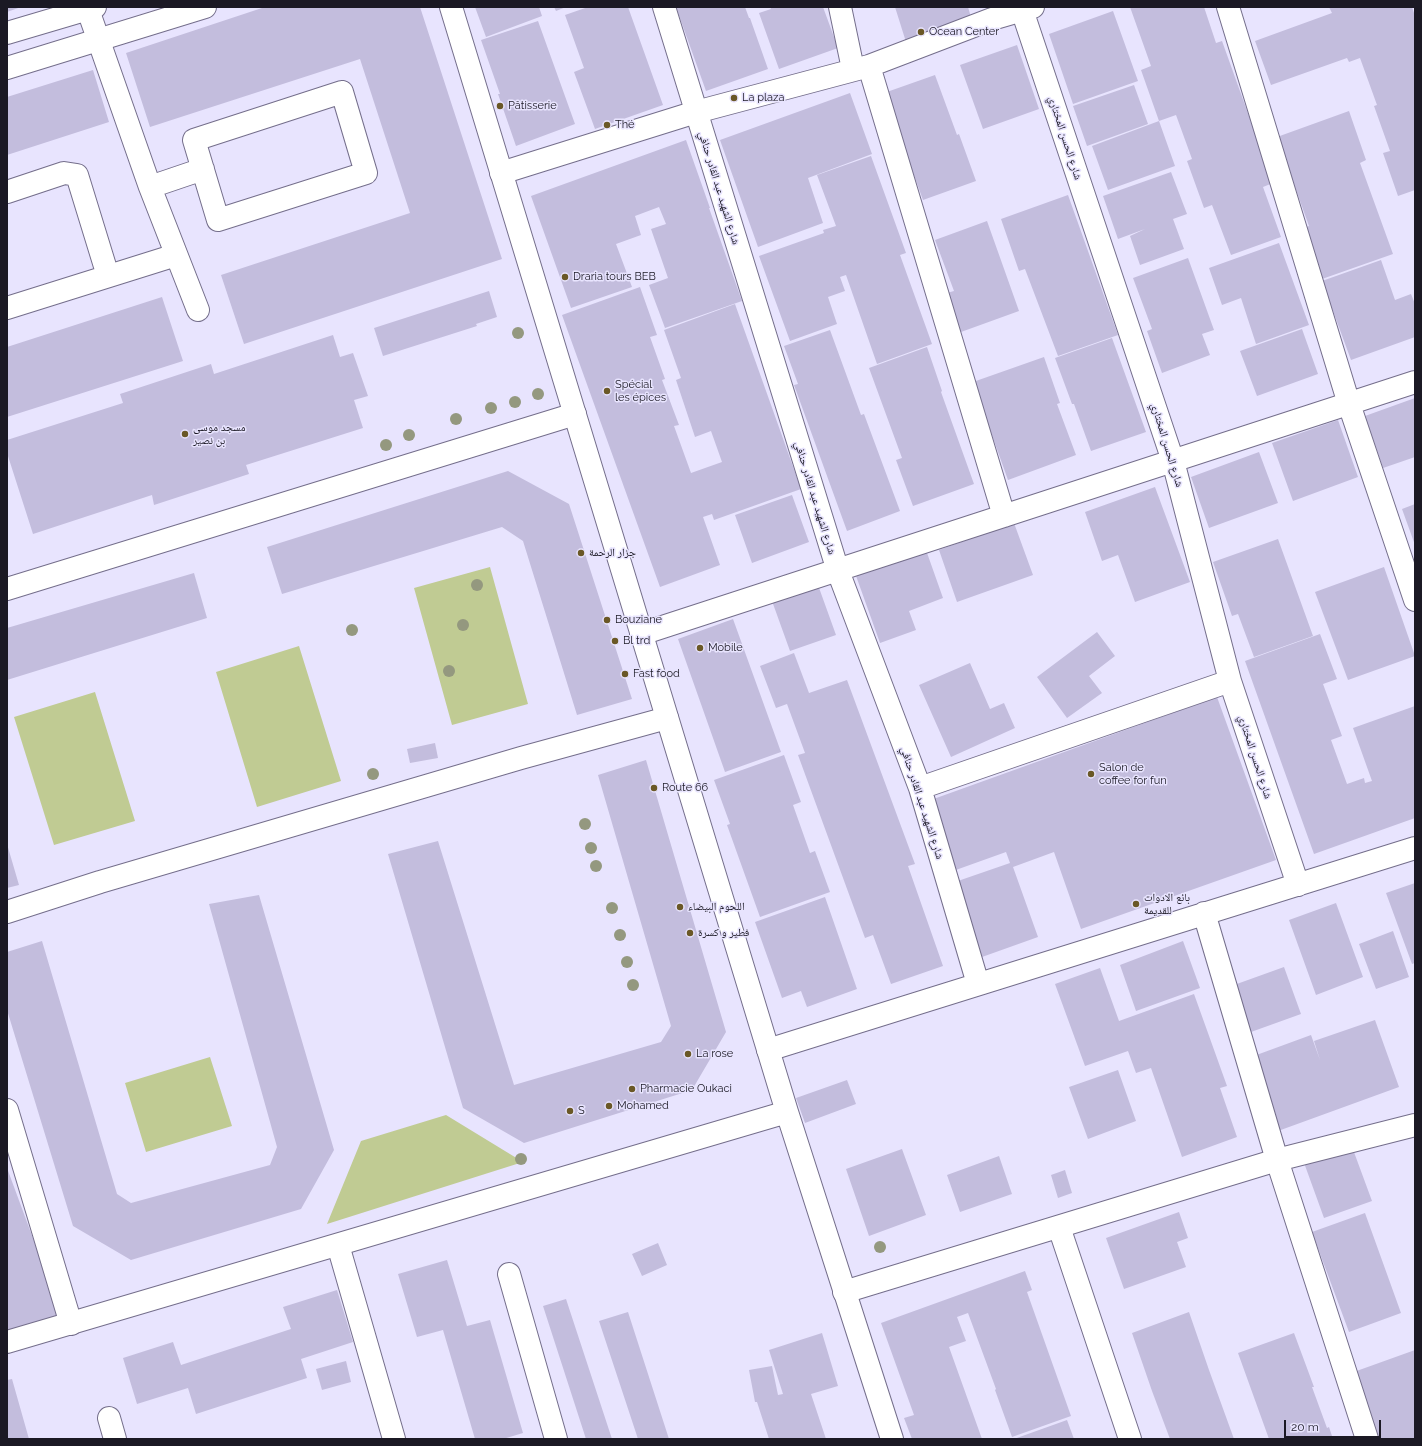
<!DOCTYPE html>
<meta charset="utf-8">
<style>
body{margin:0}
#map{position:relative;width:1422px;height:1446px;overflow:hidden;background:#e8e4fe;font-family:Raleway,sans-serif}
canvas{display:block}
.frame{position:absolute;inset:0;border:8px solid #1b1924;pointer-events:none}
.scale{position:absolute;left:1284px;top:1420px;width:97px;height:18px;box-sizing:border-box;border:2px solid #1b1924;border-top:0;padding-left:5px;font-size:12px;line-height:14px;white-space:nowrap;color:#1b1924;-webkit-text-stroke:3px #e8e4fe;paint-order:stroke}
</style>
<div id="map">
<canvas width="1422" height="1446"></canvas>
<div class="frame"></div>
<div class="scale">20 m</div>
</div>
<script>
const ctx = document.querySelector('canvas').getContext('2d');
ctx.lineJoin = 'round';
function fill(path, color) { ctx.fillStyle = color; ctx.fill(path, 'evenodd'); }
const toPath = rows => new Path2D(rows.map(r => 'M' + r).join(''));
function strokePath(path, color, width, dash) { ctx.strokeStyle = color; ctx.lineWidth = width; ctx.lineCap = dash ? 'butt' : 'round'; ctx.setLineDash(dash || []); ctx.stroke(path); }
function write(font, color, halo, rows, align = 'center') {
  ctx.font = font + ' Raleway,"Noto Naskh Arabic",sans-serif'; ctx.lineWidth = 3; ctx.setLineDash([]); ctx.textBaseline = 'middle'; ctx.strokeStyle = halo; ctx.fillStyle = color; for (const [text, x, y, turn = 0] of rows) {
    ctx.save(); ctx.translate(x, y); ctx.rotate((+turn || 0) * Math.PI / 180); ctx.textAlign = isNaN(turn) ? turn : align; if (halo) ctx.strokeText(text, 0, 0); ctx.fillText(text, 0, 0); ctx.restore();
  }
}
fill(toPath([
 [490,567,528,704,452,725,414,588],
 [299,646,341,781,257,807,216,672],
 [95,692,135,821,54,845,14,717],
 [210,1057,232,1126,146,1152,125,1083],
 [446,1115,523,1162,327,1224,361,1141]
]), '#c0cb93');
fill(toPath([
 [7,7,21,7,7,12],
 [265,7,420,7,502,259,244,344,221,275,410,213,360,59,150,127,126,53],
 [475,7,539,7,542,16,486,37],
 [554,7,566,7,556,11],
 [588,7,628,7,663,105,595,129,574,72,584,68,565,15],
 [676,7,745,7,749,18,750,18,768,69,706,91],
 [770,7,823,7,838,48,779,69,759,13,771,9],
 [895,7,968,7,972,21,906,42],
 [1130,7,1204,7,1216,43,1222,41,1273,183,1263,187,1281,237,1231,255,1212,205,1204,208,1187,161,1192,159,1176,115,1159,121,1141,70,1151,66],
 [1329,7,1412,7,1415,16,1415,190,1398,196,1383,153,1390,151,1374,106,1377,105,1360,58,1349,62,1347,58,1271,85,1255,41,1332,13],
 [1113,11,1138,81,1073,104,1049,34],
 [538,21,575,124,516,146,498,94,500,94,481,40],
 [1017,45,1039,109,983,129,960,65],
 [93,70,109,122,7,155,7,97],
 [935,75,957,135,959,134,976,181,923,200,884,93],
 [1134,85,1148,124,1087,146,1073,106],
 [850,93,872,154,808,178,823,223,758,247,720,140],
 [1349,111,1366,160,1360,163,1393,254,1322,279,1304,228,1309,226,1277,137],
 [1159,121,1175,166,1108,190,1092,146],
 [686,140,710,208,709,208,742,301,665,328,649,285,668,278,651,229,666,224,659,207,635,216,641,235,616,244,632,287,571,308,531,196],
 [871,156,906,253,900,255,932,344,877,364,846,275,840,277,845,291,828,297,837,324,790,341,759,256,824,233,823,230,836,226,817,175],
 [1171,172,1187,214,1173,219,1184,249,1140,265,1130,236,1145,229,1118,239,1103,196],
 [1068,195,1118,335,1058,356,1025,269,1019,271,1001,219],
 [987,221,1019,311,961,332,947,293,954,291,935,240],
 [1279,243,1309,325,1256,344,1241,298,1222,305,1209,268],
 [1188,258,1214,330,1202,334,1210,355,1162,373,1147,331,1152,329,1133,278],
 [1381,260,1395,300,1411,294,1415,304,1415,337,1351,360,1322,281],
 [640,287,657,335,650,337,665,379,662,380,679,425,674,426,691,473,722,462,711,431,695,437,676,380,681,378,664,330,735,304,801,489,714,520,712,514,703,517,720,565,660,587,562,315],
 [489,291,497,317,476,324,477,326,383,356,374,328],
 [162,297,183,361,7,417,7,347],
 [1302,329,1318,374,1257,396,1240,351],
 [830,330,861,415,864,414,900,511,847,531,794,385,798,384,784,346],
 [333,335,340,357,353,353,368,396,354,400,363,428,246,465,249,474,154,505,152,495,33,534,7,453,7,440,123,403,120,394,211,364,214,374],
 [1112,338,1146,432,1091,451,1074,404,1072,404,1055,358],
 [927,347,942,391,941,392,974,484,913,506,896,460,902,458,869,368],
 [1044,357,1060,403,1057,404,1076,455,1008,480,973,382],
 [1415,398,1415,457,1383,468,1365,416],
 [1338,420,1358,477,1293,501,1272,443],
 [1259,452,1278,503,1209,528,1191,477],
 [508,471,569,504,632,699,577,715,523,541,502,527,282,594,267,547],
 [1155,487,1190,582,1135,602,1118,555,1102,561,1085,512],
 [792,495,809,542,752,563,735,515],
 [1415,504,1415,545,1402,509],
 [1014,523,1033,575,957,602,939,550],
 [1278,539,1313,636,1254,657,1238,614,1232,616,1213,562],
 [926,550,943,598,909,611,916,630,880,643,855,573],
 [1384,567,1415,656,1348,680,1315,592],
 [194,573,207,618,7,680,7,628],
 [818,585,836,635,790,651,772,601],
 [733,619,781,752,725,772,678,639],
 [1097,632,1115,656,1089,676,1102,693,1067,718,1037,677],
 [1320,634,1337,679,1323,684,1342,736,1331,740,1347,784,1364,778,1365,783,1372,781,1353,728,1415,706,1415,818,1314,854,1245,661],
 [794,653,809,693,847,680,915,864,908,866,943,966,891,984,873,935,865,938,798,755,805,753,787,704,776,708,760,666],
 [970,663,990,709,1004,703,1015,728,951,757,919,685],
 [1217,697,1276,860,1081,929,1054,852,1013,867,1038,937,982,957,955,882,1010,863,1006,852,953,871,928,801],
 [435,743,438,758,410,763,407,749],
 [784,755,801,802,793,805,810,853,815,851,830,892,760,917,727,825,730,824,714,780],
 [646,760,726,1032,692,1090,524,1143,463,1108,388,854,438,841,514,1085,661,1042,671,1026,598,775],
 [7,844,19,885,7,888],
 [1415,883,1415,963,1412,964,1386,893],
 [259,895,334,1150,301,1209,131,1260,73,1226,7,1010,7,952,42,941,117,1194,131,1203,270,1165,277,1147,209,904],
 [825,897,857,989,807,1007,801,991,782,998,755,922],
 [1336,903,1363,977,1316,995,1289,920],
 [1393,931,1409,977,1376,989,1359,944],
 [1183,941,1200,988,1136,1011,1120,965],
 [1284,967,1301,1014,1251,1032,1234,985],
 [1100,968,1119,1021,1194,994,1227,1086,1220,1088,1237,1137,1182,1157,1151,1068,1136,1073,1128,1051,1085,1066,1055,984],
 [1375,1020,1399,1087,1278,1131,1251,1057,1311,1035,1320,1060,1314,1041],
 [1118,1070,1136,1121,1088,1139,1069,1087],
 [847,1080,856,1104,805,1123,796,1098],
 [1351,1144,1372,1201,1324,1218,1303,1160],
 [902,1149,926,1215,869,1236,846,1169],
 [999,1156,1012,1194,960,1212,947,1175],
 [7,1168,61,1314,7,1334],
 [1065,1170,1072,1193,1058,1198,1051,1175],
 [1179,1212,1188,1238,1177,1242,1186,1267,1124,1289,1106,1238],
 [1365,1213,1401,1313,1349,1332,1312,1232],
 [658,1243,667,1265,642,1276,632,1254],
 [447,1260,467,1326,490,1320,523,1433,503,1439,475,1439,443,1330,417,1337,398,1274],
 [1025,1271,1032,1290,1027,1292,1071,1416,1012,1437,995,1390,996,1389,968,1313,957,1317,966,1341,949,1347,982,1439,912,1439,904,1418,914,1415,881,1323],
 [337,1290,353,1342,301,1359,307,1378,196,1414,188,1388,137,1404,123,1358,173,1342,181,1365,291,1329,283,1307],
 [566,1299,612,1439,586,1439,543,1306],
 [628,1312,669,1439,638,1439,599,1321],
 [1189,1312,1209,1370,1234,1439,1170,1439,1152,1391,1132,1333],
 [822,1333,838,1386,811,1394,826,1439,769,1439,757,1402,755,1402,749,1370,772,1366,778,1395,783,1394,769,1350],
 [1294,1333,1314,1387,1312,1387,1327,1428,1329,1427,1333,1439,1269,1439,1238,1353],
 [1415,1350,1415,1439,1376,1439,1351,1373],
 [346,1361,351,1382,322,1390,316,1369],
 [12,1379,29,1439,7,1439,7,1380],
 [1067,1420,1074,1439,1014,1439]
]), '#c3bddd');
const minor = toPath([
 [87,7,150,187,198,310],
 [664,7,838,571,920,788,978,984],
 [840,7,853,69],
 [1228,7,1349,404,1415,600],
 [1022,10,1173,461,1230,681,1298,885],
 [869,66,1004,516],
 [342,92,366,173,218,220,194,140,342,92],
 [501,173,696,112,869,66,992,19,1033,7],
 [150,187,203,169],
 [7,192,64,173,77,175,108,276],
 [7,308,176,255],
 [7,589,575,414],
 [641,634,1415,382],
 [920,788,1230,681],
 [7,912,100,882,521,758,667,718],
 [1204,913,1277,1160,1367,1439],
 [768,1050,1415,848],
 [7,1110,71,1324],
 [1059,1227,1130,1439],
 [338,1245,394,1439],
 [509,1274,556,1439],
 [844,1292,1277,1160,1415,1125],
 [109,1418,115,1439]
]);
const major = toPath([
 [451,7,787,1112,892,1439],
 [7,33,95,7],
 [7,68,205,7],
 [7,1342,787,1112]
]);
strokePath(minor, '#746e8b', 24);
strokePath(major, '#746e8b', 24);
strokePath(minor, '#fff', 22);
strokePath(major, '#fff', 22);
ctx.fillStyle = '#94987f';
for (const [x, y] of [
 [518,333],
 [538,394],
 [515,402],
 [491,408],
 [456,419],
 [409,435],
 [386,445],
 [477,585],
 [463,625],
 [352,630],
 [449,671],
 [373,774],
 [585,824],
 [591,848],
 [596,866],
 [612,908],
 [620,935],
 [627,962],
 [633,985],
 [521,1159],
 [880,1247]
]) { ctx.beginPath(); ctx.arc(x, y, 6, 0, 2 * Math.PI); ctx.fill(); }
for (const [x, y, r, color] of [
 [921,32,4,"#6a5826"],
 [734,98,4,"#6a5826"],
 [500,106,4,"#6a5826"],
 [607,125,4,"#6a5826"],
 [565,277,4,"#6a5826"],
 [607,391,4,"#6a5826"],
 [185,434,4,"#6a5826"],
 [581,553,4,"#6a5826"],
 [607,620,4,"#6a5826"],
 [615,641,4,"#6a5826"],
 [700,648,4,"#6a5826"],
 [625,674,4,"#6a5826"],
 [1091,774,4,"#6a5826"],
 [654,788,4,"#6a5826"],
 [1136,904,4,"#6a5826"],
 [680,907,4,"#6a5826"],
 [690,933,4,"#6a5826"],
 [688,1054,4,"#6a5826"],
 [632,1089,4,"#6a5826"],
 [609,1106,4,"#6a5826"],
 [570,1111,4,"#6a5826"]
]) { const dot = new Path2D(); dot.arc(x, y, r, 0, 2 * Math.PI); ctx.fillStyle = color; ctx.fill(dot); strokePath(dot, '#e8e4fe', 1.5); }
write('11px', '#1b1924', '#e8e4fe', [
 ["Ocean Center",929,32],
 ["La plaza",742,98],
 ["Pâtisserie",508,106],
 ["Thé",615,125],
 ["Draria tours BEB",573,277],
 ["Spécial",615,385],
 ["les épices",615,398],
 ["مسجد موسى",193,428],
 ["بن نصير",193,441],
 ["جزار الرحمة",589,553],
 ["Bouziane",615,620],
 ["Bl trd",623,641],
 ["Mobile",708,648],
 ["Fast food",633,674],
 ["Salon de",1099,768],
 ["coffee for fun",1099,781],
 ["Route 66",662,788],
 ["بائع الادوات",1144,898],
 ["للقديمة",1144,911],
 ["اللحوم البيضاء",688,907],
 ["فطير و كسرة",698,933],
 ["La rose",696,1054],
 ["Pharmacie Oukaci",640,1089],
 ["Mohamed",617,1106],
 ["S",578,1111]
], 'left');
write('11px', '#1b1924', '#e8e4fe', [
 ["شارع الحسن المختاري",1065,138,72],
 ["شارع الشهيد عبد القادر حنافي",719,188,73],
 ["شارع الحسن المختاري",1167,445,73],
 ["شارع الشهيد عبد القادر حنافي",815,498,73],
 ["شارع الحسن المختاري",1255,757,72],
 ["شارع الشهيد عبد القادر حنافي",922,803,72]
]);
</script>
